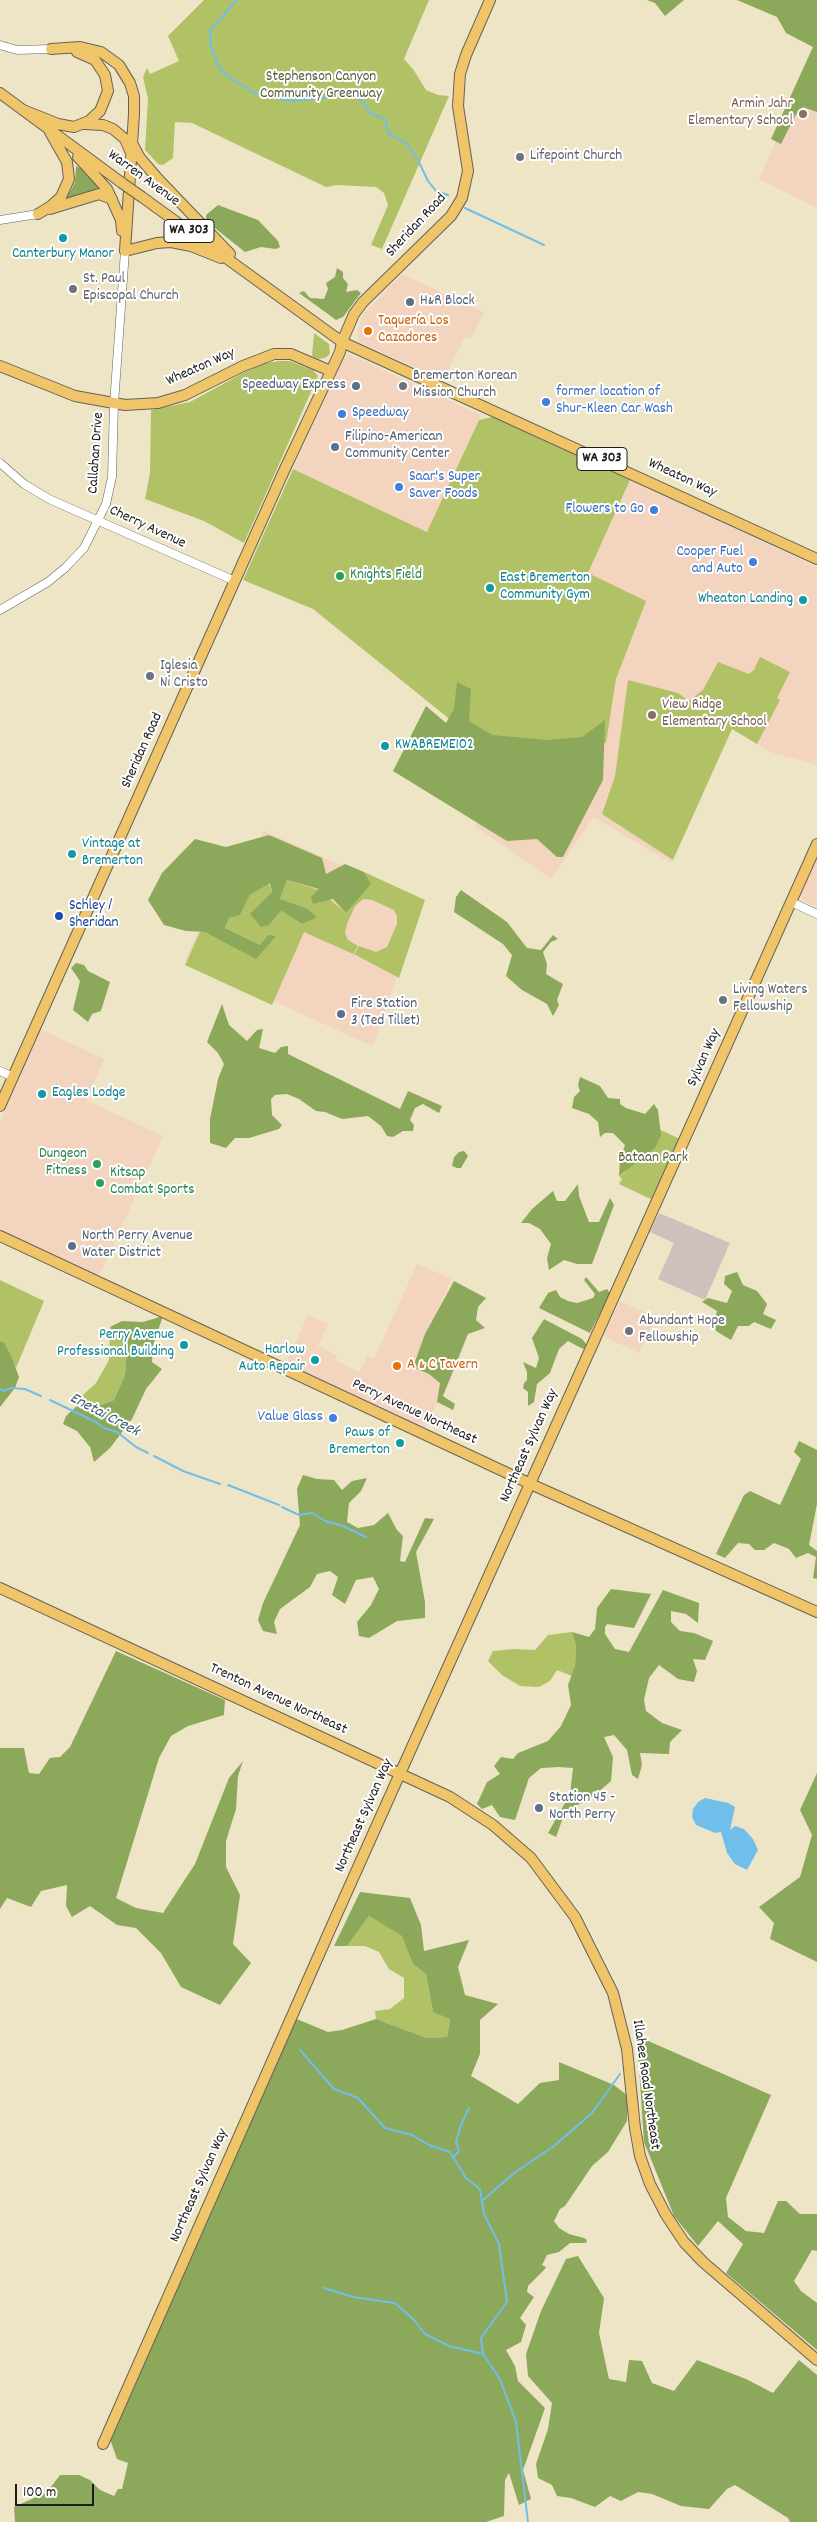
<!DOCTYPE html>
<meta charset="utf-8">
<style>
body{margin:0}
#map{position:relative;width:817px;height:2522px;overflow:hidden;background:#eee5c7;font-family:Dekko,sans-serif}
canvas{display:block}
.scale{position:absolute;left:15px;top:2484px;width:79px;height:22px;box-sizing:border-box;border:2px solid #1c1c1c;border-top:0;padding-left:6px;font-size:15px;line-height:18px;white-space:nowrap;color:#1c1c1c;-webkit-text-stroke:4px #fff;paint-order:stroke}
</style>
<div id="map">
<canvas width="817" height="2522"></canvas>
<div class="scale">100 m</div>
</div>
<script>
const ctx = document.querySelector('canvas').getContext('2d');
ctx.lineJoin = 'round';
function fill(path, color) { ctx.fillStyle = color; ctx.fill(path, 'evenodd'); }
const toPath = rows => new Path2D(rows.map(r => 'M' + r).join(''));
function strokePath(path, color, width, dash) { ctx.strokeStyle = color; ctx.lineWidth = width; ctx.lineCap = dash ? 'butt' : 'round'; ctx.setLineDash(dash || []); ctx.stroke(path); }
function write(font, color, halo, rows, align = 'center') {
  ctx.font = font + ' Dekko,sans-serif'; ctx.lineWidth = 4; ctx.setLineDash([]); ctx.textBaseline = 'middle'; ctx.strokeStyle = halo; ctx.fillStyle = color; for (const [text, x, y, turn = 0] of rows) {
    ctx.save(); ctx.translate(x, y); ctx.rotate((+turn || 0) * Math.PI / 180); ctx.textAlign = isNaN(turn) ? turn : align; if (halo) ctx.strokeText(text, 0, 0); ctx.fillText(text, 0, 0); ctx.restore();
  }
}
fill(toPath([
 [817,49,817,208,759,179],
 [402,274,484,312,471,339,465,337,443,380,359,342,357,330,363,315],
 [349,354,481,415,428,532,293,469,343,359],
 [630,480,817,567,817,765,770,752,732,728,671,863,594,817,551,879,475,826],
 [264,831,422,901,374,1044,370,1045,185,961,213,898,230,906],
 [817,859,817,907,803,901,801,895],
 [40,1029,104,1059,86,1100,163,1136,99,1276,0,1230,0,1122],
 [417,1264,452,1279,414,1362,449,1378,425,1429,285,1365,308,1315,328,1324,318,1346,337,1355,335,1360,360,1372,367,1356,374,1359],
 [620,1301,656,1317,639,1353,603,1336]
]), '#f3d4bf');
fill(toPath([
 [659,1213,730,1243,705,1300,658,1279,674,1243,650,1232]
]), '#cfc0bb');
fill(toPath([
 [204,0,429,0,404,59,413,69,426,90,438,95,449,96,382,249,371,245,388,205,384,193,376,187,337,185,326,187,192,123,175,122,173,158,163,165,158,164,145,150,148,99,143,77,147,68,150,74,179,61,168,36],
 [314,333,329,344,330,354,325,358,318,359,312,356],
 [280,361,290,361,313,370,318,376,244,543,204,521,145,499,150,473,151,410,190,402,245,372,265,363],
 [492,417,630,480,588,573,646,601,616,679,606,743,512,745,504,763,313,609,243,580,293,469,427,532,479,420],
 [760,657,790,672,777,698,780,700,757,744,732,729,673,860,602,814,615,776,628,680,678,693,689,701,703,690,718,662,749,674,754,670],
 [364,872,425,900,399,978,354,954,359,946,376,952,387,947,397,924,397,916,394,910,372,900,363,899,355,906,347,924,345,933,348,940,358,946,353,954,304,932,272,1005,185,965,200,932,205,932,257,958,268,935,260,945,225,928,229,918,240,915,250,895,269,883,272,892,267,899,269,925,281,911,302,924,306,908,280,899,287,880,319,890,346,913,370,884],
 [646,1123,684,1141,657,1202,619,1184,622,1179,619,1176,625,1172],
 [0,1280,44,1301,16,1368,4,1342,0,1341],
 [110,1327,127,1349,125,1375,114,1400,93,1408,76,1395,84,1394,96,1383,109,1360],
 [572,1632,576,1646,575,1666,572,1676,557,1670,550,1681,539,1687,520,1686,502,1675,488,1661,493,1651,513,1649,535,1650,548,1635],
 [369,1916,403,1936,413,1964,426,1974,433,2012,450,2018,447,2037,427,2038,376,2019,375,2011,390,2009,404,1998,404,1978,389,1969,379,1952,365,1946,347,1946]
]), '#b1c266');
fill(toPath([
 [647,0,684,0,665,16,655,3],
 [737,0,817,0,817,112,803,107,795,116,781,144,771,139,813,47,786,33,777,17],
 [76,166,84,170,102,190,59,205,70,192,75,182],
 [218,205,258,220,278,241,280,247,276,249,261,247,245,252,206,221,206,215],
 [337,268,343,272,343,278,348,284,346,292,357,290,361,293,343,317,336,320,299,293,304,291,310,298,324,299,328,289,326,283,335,277],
 [457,682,471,689,469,721,492,735,547,740,582,737,605,720,603,780,563,857,557,857,537,839,507,841,393,771,426,706,446,723,454,709],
 [269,835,322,858,326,874,345,864,364,872,371,884,346,913,333,899,313,904,311,897,319,889,287,880,280,899,306,908,317,917,302,924,281,911,269,925,261,927,250,914,272,892,270,883,250,895,240,915,229,918,225,928,260,945,268,935,276,936,256,959,205,932,186,931,164,925,148,900,162,873,195,839,226,847],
 [461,890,507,922,527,948,541,950,553,935,558,939,551,942,543,952,547,964,546,974,563,984,557,1000,559,1005,553,1016,547,1004,522,990,506,976,512,955,503,944,454,912,456,897],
 [76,963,84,965,88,971,110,982,101,1011,92,1014,88,1022,73,1010,80,981,71,968],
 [222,1004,229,1025,247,1041,257,1030,263,1029,259,1048,275,1053,281,1047,288,1046,288,1054,400,1109,408,1091,442,1106,439,1113,423,1104,415,1108,410,1120,414,1125,413,1131,403,1131,393,1137,387,1136,381,1126,368,1116,342,1119,325,1112,316,1111,299,1099,287,1094,275,1095,271,1099,272,1115,282,1125,279,1129,249,1138,235,1138,226,1148,210,1143,210,1119,218,1079,224,1064,218,1053,207,1042],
 [580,1077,600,1086,608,1098,620,1099,620,1104,626,1108,645,1114,654,1104,658,1110,661,1135,655,1148,619,1176,620,1159,625,1145,613,1133,605,1133,600,1137,598,1122,589,1114,572,1108,574,1097,580,1091,578,1085],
 [464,1151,468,1156,461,1168,457,1168,452,1166,454,1157,459,1152],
 [578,1184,579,1196,589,1222,599,1222,610,1198,614,1205,592,1264,577,1264,564,1260,549,1270,547,1258,551,1244,540,1229,529,1223,521,1223,532,1209,553,1191,557,1201,565,1201],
 [737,1272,743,1285,757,1291,767,1304,763,1314,776,1320,771,1329,754,1322,749,1326,738,1326,731,1340,716,1331,714,1322,717,1311,702,1302,708,1298,727,1303,732,1291,724,1284,725,1276],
 [586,1277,599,1292,607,1289,610,1293,590,1333,539,1308,548,1293,556,1290,560,1297,568,1301,577,1303,593,1298,595,1294,584,1280],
 [454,1281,486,1298,478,1307,476,1320,485,1328,468,1334,443,1396,455,1404,453,1410,437,1402,440,1383,429,1374,413,1367,425,1334],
 [163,1316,153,1345,152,1362,162,1369,146,1389,132,1419,110,1448,94,1462,90,1447,77,1431,63,1424,66,1416,78,1405,76,1395,93,1408,114,1400,125,1375,127,1349,110,1327,122,1321,143,1322],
 [544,1319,582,1339,587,1345,583,1349,568,1341,559,1349,550,1373,537,1384,534,1402,528,1406,528,1392,523,1388,524,1383,527,1380,527,1372,523,1362,536,1368,539,1358,532,1338],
 [0,1341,4,1342,12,1358,19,1377,15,1388,0,1407],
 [799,1441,817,1450,817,1504,809,1545,817,1551,817,1579,813,1578,816,1557,808,1553,796,1558,789,1549,774,1543,764,1550,755,1550,749,1544,738,1543,725,1558,716,1554,744,1495,750,1491,780,1505,801,1459,794,1452],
 [303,1475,317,1479,334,1480,342,1490,352,1481,367,1478,361,1491,349,1503,347,1522,358,1528,374,1525,388,1513,397,1530,403,1536,400,1561,405,1562,425,1518,434,1519,416,1552,425,1602,425,1618,397,1621,369,1638,359,1636,357,1622,371,1605,379,1589,373,1577,356,1580,345,1604,332,1595,338,1577,330,1571,317,1574,310,1587,280,1609,274,1622,277,1634,263,1631,258,1620,263,1603,300,1525,297,1489],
 [611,1589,651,1594,634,1628,607,1624,605,1627,605,1634,615,1649,629,1652,663,1590,699,1603,698,1623,686,1614,671,1611,671,1622,680,1631,694,1633,713,1641,705,1660,693,1659,697,1671,694,1682,678,1679,659,1665,649,1678,644,1700,646,1711,662,1723,682,1730,670,1742,669,1754,640,1753,642,1765,638,1779,632,1775,627,1750,614,1735,604,1737,613,1757,611,1781,595,1795,565,1812,556,1837,548,1833,570,1794,573,1768,559,1767,541,1768,529,1778,515,1820,500,1817,492,1805,482,1809,477,1804,487,1782,500,1774,494,1766,501,1757,513,1759,518,1753,548,1741,561,1726,571,1705,568,1685,575,1666,576,1646,572,1632,589,1637,595,1629,597,1608],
 [116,1651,225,1700,224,1715,188,1726,171,1736,159,1758,116,1898,136,1908,163,1913,195,1864,229,1778,243,1761,238,1776,236,1809,226,1841,226,1867,240,1895,233,1944,251,1963,220,2005,181,1987,161,1953,136,1928,117,1925,90,1906,72,1917,66,1906,67,1885,41,1891,31,1907,7,1898,0,1909,0,1748,24,1748,29,1773,39,1774,50,1758,60,1757,70,1747],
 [817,1773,817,1962,770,1939,774,1923,759,1907,800,1877,812,1835,800,1810],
 [360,1892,410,1898,421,1925,424,1951,469,1940,458,1967,465,1995,498,2004,480,2020,480,2054,471,2076,518,2104,540,2083,559,2080,559,2062,614,2085,628,2096,627,2121,608,2152,592,2166,565,2206,560,2209,554,2221,559,2228,569,2234,584,2238,587,2240,586,2243,570,2243,559,2252,547,2255,542,2265,546,2267,544,2270,528,2286,527,2292,534,2297,520,2318,526,2325,521,2342,506,2350,515,2366,518,2381,545,2408,523,2470,531,2499,519,2505,509,2473,505,2480,504,2516,486,2522,15,2522,14,2507,47,2492,60,2475,79,2475,90,2480,100,2490,114,2496,118,2489,122,2489,128,2463,117,2459,110,2439,292,2017,328,2032,342,2030,376,2019,427,2038,447,2037,450,2019,433,2012,426,1974,413,1964,402,1936,369,1916,347,1946,334,1946],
 [637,2036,771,2095,726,2198,728,2217,746,2231,764,2233,778,2201,786,2201,800,2214,817,2214,817,2251,812,2250,794,2281,801,2291,817,2303,817,2350,726,2273,743,2244,718,2221,698,2246,674,2216,644,2142],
 [578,2256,604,2298,599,2333,609,2379,626,2382,629,2360,642,2361,652,2383,674,2391,697,2360,746,2379,773,2393,799,2360,817,2375,817,2522,790,2522,788,2518,735,2485,727,2489,709,2509,681,2506,652,2494,638,2492,621,2501,610,2496,595,2507,571,2498,557,2496,552,2485,538,2478,536,2464,548,2429,552,2403,528,2376,526,2354,541,2311,566,2259]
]), '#8ca85b');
fill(toPath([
 [705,1798,728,1803,735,1807,730,1830,735,1826,744,1829,753,1839,758,1850,747,1870,735,1864,727,1853,721,1832,715,1833,696,1825,692,1817,693,1809,698,1802]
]), '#70beea');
strokePath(toPath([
 [237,0,210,30,211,47,219,67,226,75,254,93,290,101,352,95,363,101,370,113,385,119,389,134,405,142,417,158,428,181,436,191,448,195],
 [465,208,544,245],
 [0,1389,3,1391,11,1388,25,1389,41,1396],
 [50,1400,96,1422,104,1428,117,1432,136,1447,148,1453],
 [154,1456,183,1471,220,1484],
 [228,1485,279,1505],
 [282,1507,299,1515,312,1513,325,1521,343,1526,366,1537],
 [300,2050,334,2089,358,2098,385,2128,412,2135,429,2145,450,2152,466,2178,480,2189,484,2214,499,2244,507,2302,481,2338,483,2354,500,2379,516,2422,528,2522],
 [453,2158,459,2151,456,2142,461,2125,469,2108],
 [482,2201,514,2173,554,2146,592,2113,620,2074],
 [324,2288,353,2297,395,2303,414,2320,425,2334,449,2346,483,2354]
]), '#70beea', 2);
const minor = toPath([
 [0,45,17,50,51,49],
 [0,220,38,214],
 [0,463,24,484,49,499,235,581],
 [0,610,48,582,65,568,84,548,106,504,112,477,114,404,125,251],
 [791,902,817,914],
 [0,1071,13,1077]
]);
const major = toPath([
 [51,49,80,47,101,52,119,65,130,83,134,96,134,114,125,251],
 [0,93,122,183],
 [23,110,58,124,74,127,89,121,100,111,108,91,105,75,95,60,77,52],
 [84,124,103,125,113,129,125,139,131,153],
 [132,143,140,158,158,179,230,254],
 [78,157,107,189,121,220,122,231],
 [142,197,342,342,817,559],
 [50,209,99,194,112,199],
 [38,214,51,206,61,197,69,179,67,162,50,132],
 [125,251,157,243,171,242,191,246,221,258],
 [0,366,75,396,125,405,158,403,185,395,243,366,274,354,291,354,326,369],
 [0,1106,283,473,340,352,342,342,354,314,363,302,451,216,462,198,468,171,458,106,460,74,466,55,490,0],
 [0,1236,535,1486,817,1612],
 [0,1588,450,1797,493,1825,531,1858,575,1917,613,1993,627,2049,635,2128,640,2156,650,2184,666,2215,684,2242,703,2262,817,2360],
 [103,2444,337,1914,817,844]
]);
strokePath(minor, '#666258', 9);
strokePath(major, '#666258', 12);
strokePath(minor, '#fff', 8);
strokePath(major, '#f0c469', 10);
const majorBridge = toPath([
 [122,183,142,197]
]);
strokePath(majorBridge, '#666258', 12, []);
strokePath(majorBridge, '#f0c469', 10);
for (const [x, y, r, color] of [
 [803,114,5,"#8d6e63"],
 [520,157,5,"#6b7280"],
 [63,238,5,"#0f9aa8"],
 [73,289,5,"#6b7280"],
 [410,302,5,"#5c6f8a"],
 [368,331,5,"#e8710a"],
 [356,386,5,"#5c6f8a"],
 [403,386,5,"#6b7280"],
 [546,402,5,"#3f7fe0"],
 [342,414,5,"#3f7fe0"],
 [335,447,5,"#5c6f8a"],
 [399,487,5,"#3f7fe0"],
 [654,510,5,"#3f7fe0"],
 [753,562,5,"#3f7fe0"],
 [340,576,5,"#2e9e5b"],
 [490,588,5,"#0f9aa8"],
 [803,600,5,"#0f9aa8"],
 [150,676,5,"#6b7280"],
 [652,715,5,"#8d6e63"],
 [385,746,5,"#0f9aa8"],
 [72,854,5,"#0f9aa8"],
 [59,916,5,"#1a4fb4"],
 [723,1000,5,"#6b7280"],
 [341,1014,5,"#5c6f8a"],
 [42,1094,5,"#0f9aa8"],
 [97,1164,5,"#2e9e5b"],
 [100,1183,5,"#2e9e5b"],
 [72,1246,5,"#5c6f8a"],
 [629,1331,5,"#6b7280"],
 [184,1345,5,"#0f9aa8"],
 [315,1360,5,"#0f9aa8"],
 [397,1366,5,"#e8710a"],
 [333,1418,5,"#3f7fe0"],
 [400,1443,5,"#0f9aa8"],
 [539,1808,5,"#5c6f8a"]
]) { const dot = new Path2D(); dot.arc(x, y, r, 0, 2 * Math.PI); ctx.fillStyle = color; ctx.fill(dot); strokePath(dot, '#fff', 2); }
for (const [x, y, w] of [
 [189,231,50],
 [602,459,50]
]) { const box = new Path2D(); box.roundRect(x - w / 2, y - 11.5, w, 23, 4); ctx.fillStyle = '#fff'; ctx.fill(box); strokePath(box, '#1c1c1c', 1); }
write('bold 14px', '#1c1c1c', null, [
 ["WA 303",189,231],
 ["WA 303",602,459]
]);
write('15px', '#585e3a', '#fff', [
 ["Stephenson Canyon",321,78],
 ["Community Greenway",321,95],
 ["Bataan Park",653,1159]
]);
write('15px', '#785e54', '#fff', [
 ["Armin Jahr",793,105],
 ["Elementary School",793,122],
 ["View Ridge",662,706,"left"],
 ["Elementary School",662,723,"left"]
], 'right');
write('15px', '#5b616d', '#fff', [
 ["Lifepoint Church",530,157],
 ["St. Paul",83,280],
 ["Episcopal Church",83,297],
 ["Bremerton Korean",413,377],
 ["Mission Church",413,394],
 ["Iglesia",160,667],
 ["Ni Cristo",160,684],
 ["Living Waters",733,991],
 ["Fellowship",733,1008],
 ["Abundant Hope",639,1322],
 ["Fellowship",639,1339]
], 'left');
write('15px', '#1c1c1c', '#fff', [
 ["Warren Avenue",143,179,36],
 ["Sheridan Road",417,226,-47],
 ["Wheaton Way",201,368,-24],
 ["Callahan Drive",97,453,-86],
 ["Wheaton Way",682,479,25],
 ["Cherry Avenue",147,528,25],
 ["Sheridan Road",143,751,-66],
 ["Sylvan Way",705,1058,-66],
 ["Perry Avenue Northeast",414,1413,25],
 ["Northeast Sylvan Way",530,1446,-66],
 ["Trenton Avenue Northeast",278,1700,25],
 ["Northeast Sylvan Way",365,1816,-66],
 ["Illahee Road Northeast",645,2085,82],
 ["Northeast Sylvan Way",200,2186,-66]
]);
write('15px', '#0d838f', '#fff', [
 ["Canterbury Manor",63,255,"center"],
 ["East Bremerton",500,579],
 ["Community Gym",500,596],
 ["Wheaton Landing",793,600,"right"],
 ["KWABREME102",395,746],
 ["Vintage at",82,845],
 ["Bremerton",82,862],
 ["Eagles Lodge",52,1094],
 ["Perry Avenue",174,1336,"right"],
 ["Professional Building",174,1353,"right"],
 ["Harlow",305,1351,"right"],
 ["Auto Repair",305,1368,"right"],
 ["Paws of",390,1434,"right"],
 ["Bremerton",390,1451,"right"]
], 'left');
write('15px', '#4e5e75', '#fff', [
 ["H&R Block",420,302],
 ["Speedway Express",346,386,"right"],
 ["Filipino-American",345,438],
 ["Community Center",345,455],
 ["Fire Station",351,1005],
 ["3 (Ted Tillet)",351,1022],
 ["North Perry Avenue",82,1237],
 ["Water District",82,1254],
 ["Station 45 -",549,1799],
 ["North Perry",549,1816]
], 'left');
write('15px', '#c56008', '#fff', [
 ["Taquería Los",378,322],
 ["Cazadores",378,339],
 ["A & C Tavern",407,1366]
], 'left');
write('15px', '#366cbe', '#fff', [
 ["former location of",556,393],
 ["Shur-Kleen Car Wash",556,410],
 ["Speedway",352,414],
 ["Saar's Super",409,478],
 ["Saver Foods",409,495],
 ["Flowers to Go",644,510,"right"],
 ["Cooper Fuel",743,553,"right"],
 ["and Auto",743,570,"right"],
 ["Value Glass",323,1418,"right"]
], 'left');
write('15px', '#27864d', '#fff', [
 ["Knights Field",350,576],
 ["Dungeon",87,1155,"right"],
 ["Fitness",87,1172,"right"],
 ["Kitsap",110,1174],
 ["Combat Sports",110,1191]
], 'left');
write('15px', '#164399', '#fff', [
 ["Schley /",69,907],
 ["Sheridan",69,924]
], 'left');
write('italic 16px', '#3e5d6e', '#fff', [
 ["Enetai Creek",104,1416,28]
]);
</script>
